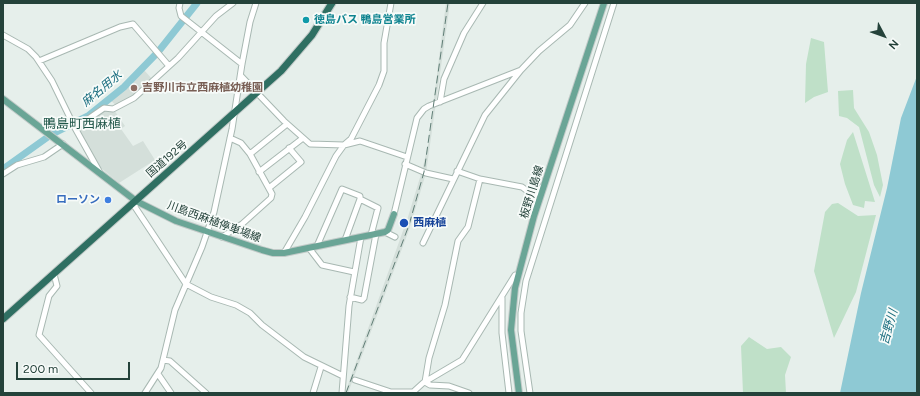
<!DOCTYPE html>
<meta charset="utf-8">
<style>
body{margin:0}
#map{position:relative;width:920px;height:396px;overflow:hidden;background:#e6efeb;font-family:Figtree,sans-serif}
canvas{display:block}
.frame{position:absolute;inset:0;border:4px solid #24423a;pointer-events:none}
.north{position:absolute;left:864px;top:16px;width:40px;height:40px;-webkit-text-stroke:3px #f7fbf9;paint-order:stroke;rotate:131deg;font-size:11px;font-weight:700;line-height:16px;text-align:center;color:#24423a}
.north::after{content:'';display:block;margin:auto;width:14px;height:18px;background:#24423a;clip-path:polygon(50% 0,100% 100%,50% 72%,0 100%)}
.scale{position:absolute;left:16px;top:362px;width:114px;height:18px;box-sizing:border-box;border:2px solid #24423a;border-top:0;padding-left:5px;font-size:12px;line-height:14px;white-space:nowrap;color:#24423a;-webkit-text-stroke:3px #f7fbf9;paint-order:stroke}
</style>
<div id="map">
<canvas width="920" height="396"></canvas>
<div class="frame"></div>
<div class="north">N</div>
<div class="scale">200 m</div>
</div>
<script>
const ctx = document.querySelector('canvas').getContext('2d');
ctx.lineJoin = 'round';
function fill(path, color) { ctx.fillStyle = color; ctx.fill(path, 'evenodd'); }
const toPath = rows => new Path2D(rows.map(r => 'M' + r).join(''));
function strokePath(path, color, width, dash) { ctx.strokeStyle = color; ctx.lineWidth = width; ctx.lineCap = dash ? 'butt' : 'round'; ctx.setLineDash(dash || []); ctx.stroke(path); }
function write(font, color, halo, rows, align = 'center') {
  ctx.font = font + ' Figtree,"Noto Sans JP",sans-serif'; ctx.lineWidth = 3.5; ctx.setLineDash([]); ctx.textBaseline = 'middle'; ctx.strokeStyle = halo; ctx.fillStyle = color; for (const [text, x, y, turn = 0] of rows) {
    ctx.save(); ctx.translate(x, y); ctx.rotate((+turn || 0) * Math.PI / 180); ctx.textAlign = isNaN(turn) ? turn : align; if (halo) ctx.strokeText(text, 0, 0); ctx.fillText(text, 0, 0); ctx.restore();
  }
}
fill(toPath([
 [446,3,450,3,426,173,409,230,348,393,345,393,404,228,401,227,403,219,407,220,422,171,428,145],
 [144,70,153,80,134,96,117,106,110,100],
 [106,109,114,110,125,126,121,129,133,146,143,141,155,160,119,183,101,168,77,129]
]), '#d4dfda');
fill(toPath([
 [811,38,824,42,828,92,814,97,805,103,806,64],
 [853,90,854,108,869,132,877,155,883,185,880,197,874,185,859,127,847,118,839,116,838,91],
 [853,132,875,202,865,201,864,208,853,205,845,184,840,164,847,140],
 [838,203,858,216,876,215,856,292,834,338,814,271,825,212,832,204],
 [749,337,767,349,781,347,791,357,785,375,786,393,743,393,741,346]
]), '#bfe0c8');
fill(toPath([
 [917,76,917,393,840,393,861,293,887,188,901,118]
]), '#8ec9d4');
strokePath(toPath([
 [3,169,52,134,88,116,124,87,158,52,197,3]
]), '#8ec9d4', 7);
const minor = toPath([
 [180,3,179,8,181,16,242,64],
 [3,35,28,49,36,57,52,81,75,128,99,171],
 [39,61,120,27,133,24,169,66],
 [241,76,284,121,310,144,344,145,360,141,407,157],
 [440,102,444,79,464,33,483,3],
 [75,128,104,108,113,109,134,98,178,58,216,16,233,3],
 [250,154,287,124],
 [405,164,426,173,453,179],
 [457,171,480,179,522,187,534,196,532,214,534,216],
 [259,172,303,138],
 [3,174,17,165,44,157,63,144],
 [269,188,301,162,289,148],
 [534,196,544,185],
 [360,199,378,208,371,235],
 [136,201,135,207,186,284,211,297,236,305,250,313,262,325,304,357,343,376],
 [394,214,417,118,424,109,429,106,521,70,539,51,570,25,585,3],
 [385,232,395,237],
 [222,237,242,224,271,198,272,194,250,154,241,143,230,138],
 [423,243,485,115,521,70],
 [317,246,342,189,360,196,360,199,345,240],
 [309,248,322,265,354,272],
 [284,253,305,217,336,156,344,145,351,139,379,85,384,71,384,43,391,3],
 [54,274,57,286,49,296,39,335,91,393],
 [350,297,362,300,364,298,376,234],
 [502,298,502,333,509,393],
 [163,360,170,361,206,393],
 [158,374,171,393],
 [355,380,391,392,413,392],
 [425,382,429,358,445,305,458,241,468,227,480,179],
 [425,382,430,385,449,386,469,393],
 [145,393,161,368,175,310,202,247,214,212,232,129,242,64,250,22,256,3],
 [313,393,321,367],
 [342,393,349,306,361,237],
 [412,393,423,383,462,360,515,275,517,276],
 [530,393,521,331,521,313,526,281,614,3]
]);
const major = toPath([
 [3,99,136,201,176,221,262,250,273,253,284,253,385,232,388,230,394,214],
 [519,393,511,330,515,288,534,216,604,3]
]);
const highway = toPath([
 [3,319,281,71,312,35,332,3]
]);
strokePath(minor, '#a8b8b2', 7);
strokePath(major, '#c2cac8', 8);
strokePath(highway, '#c2cac8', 9);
strokePath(minor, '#fff', 5);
strokePath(major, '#6aa596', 6);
strokePath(highway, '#2f6f62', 7);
strokePath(toPath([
 [346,393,409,225,424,172,448,3]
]), '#5f7d75', 1, [8, 4]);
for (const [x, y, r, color] of [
 [306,20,4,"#0f9aa8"],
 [134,88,4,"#8d6e63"],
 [108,200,4,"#3f7fe0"],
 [404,223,5,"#1a4fb4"]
]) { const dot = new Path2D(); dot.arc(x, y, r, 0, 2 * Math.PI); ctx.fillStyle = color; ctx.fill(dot); strokePath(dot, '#f7fbf9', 1.5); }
write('bold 11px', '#0d838f', '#f7fbf9', [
 ["徳島バス 鴨島営業所",314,20]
], 'left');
write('bold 11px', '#785e54', '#f7fbf9', [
 ["吉野川市立西麻植幼稚園",142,88]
], 'left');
write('11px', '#24423a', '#f7fbf9', [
 ["国道192号",167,159,-41],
 ["板野川島線",532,192,-73],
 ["川島西麻植停車場線",214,222,20]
]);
write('bold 11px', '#366cbe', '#f7fbf9', [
 ["ローソン",100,200]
], 'right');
write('bold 11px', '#164399', '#f7fbf9', [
 ["西麻植",413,223]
], 'left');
write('italic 12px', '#1c6f80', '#f7fbf9', [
 ["麻名用水",102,89,-40],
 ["吉野川",889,327,-74]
]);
write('13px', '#1f5548', '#f7fbf9', [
 ["鴨島町西麻植",82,124]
]);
</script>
